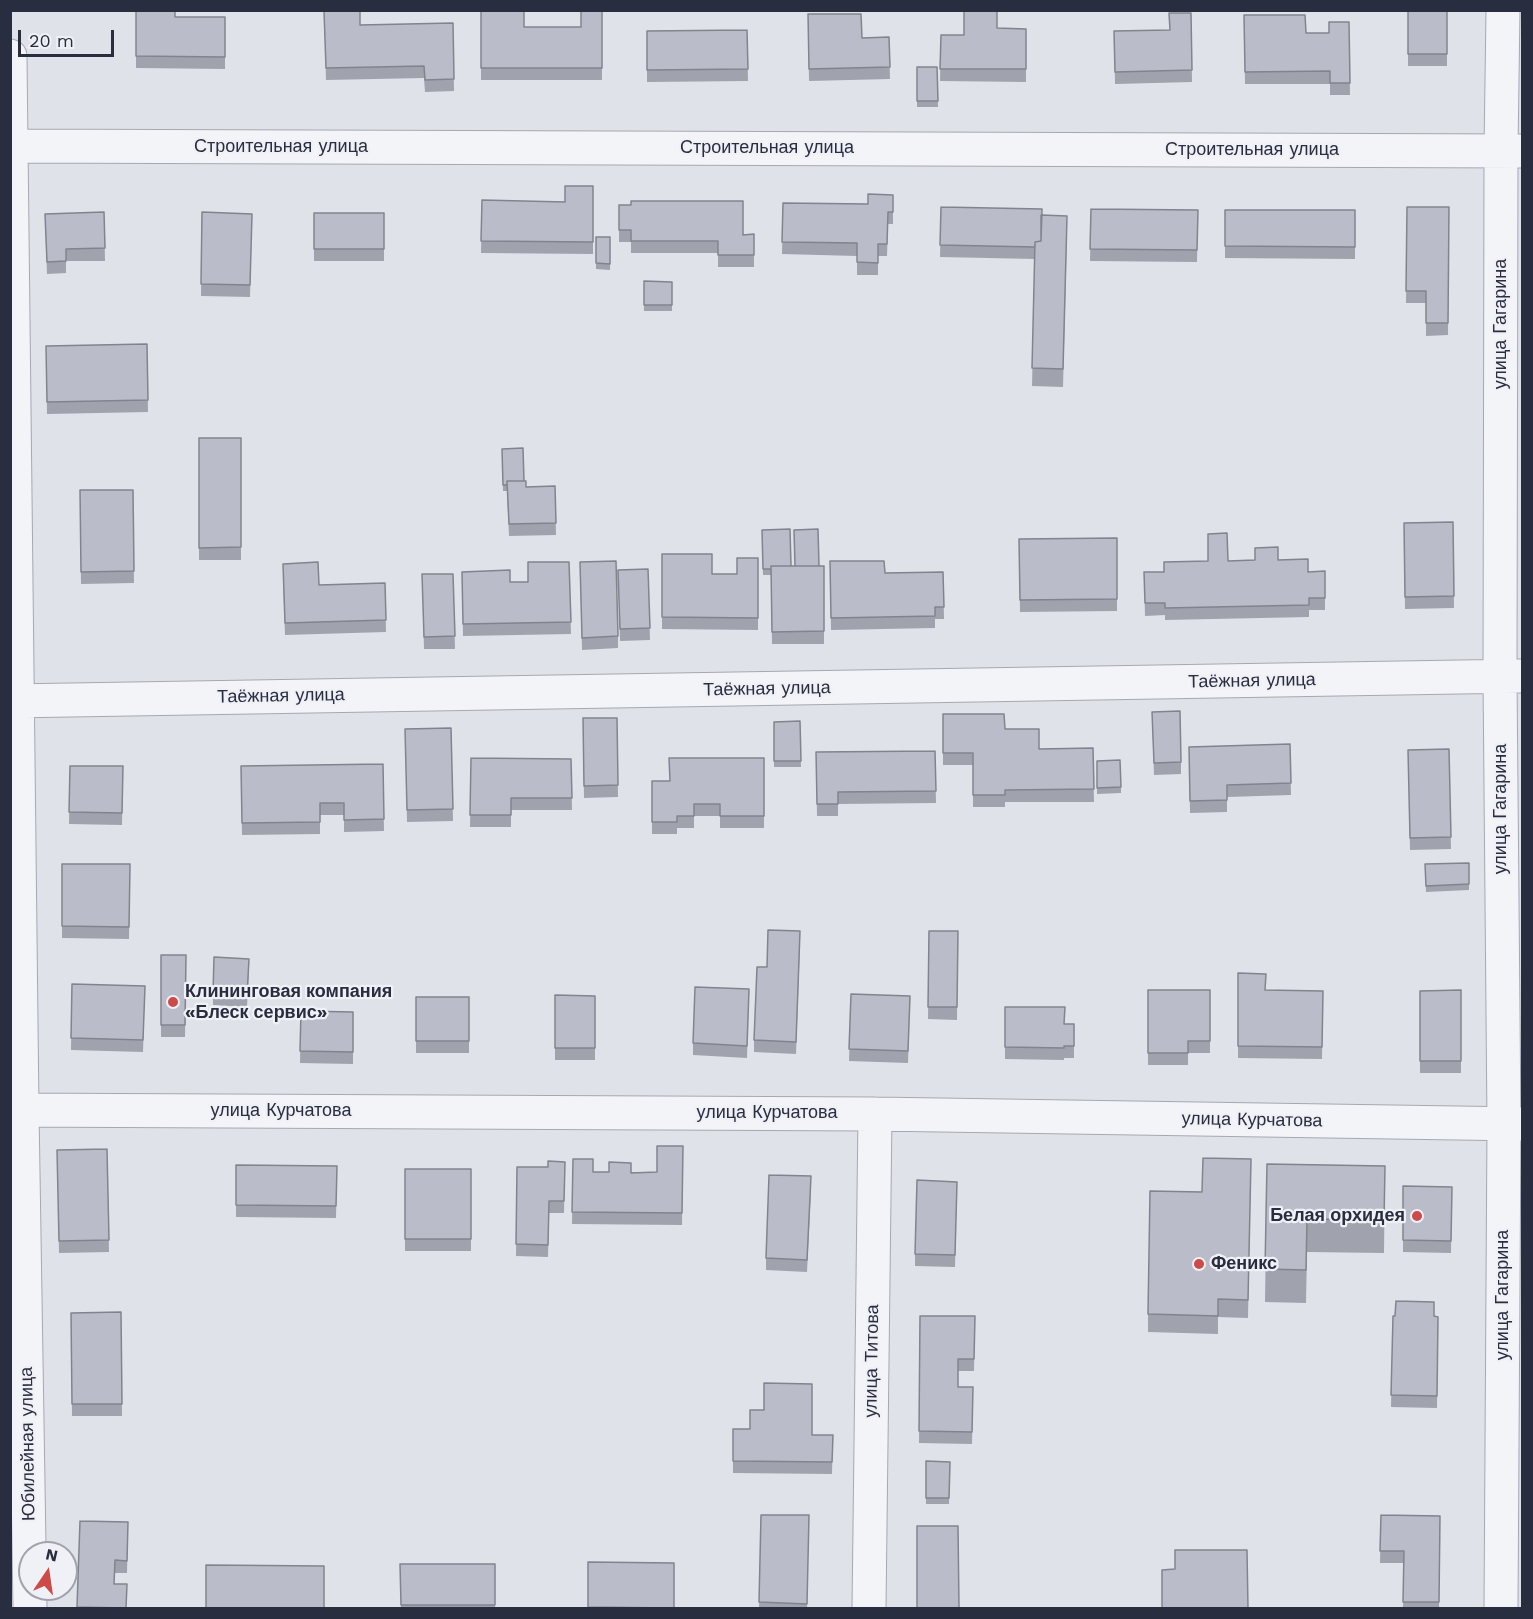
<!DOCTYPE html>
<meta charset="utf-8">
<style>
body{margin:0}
#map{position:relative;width:1533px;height:1619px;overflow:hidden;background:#e0e2e9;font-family:"Work Sans",sans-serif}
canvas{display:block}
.frame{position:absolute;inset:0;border:12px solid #292d40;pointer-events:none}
.north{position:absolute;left:18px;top:1541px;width:60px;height:60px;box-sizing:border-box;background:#f0f1f6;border:2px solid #a0a3ad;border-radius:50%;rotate:13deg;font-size:16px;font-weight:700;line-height:24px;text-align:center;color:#292d40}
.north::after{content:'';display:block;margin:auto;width:21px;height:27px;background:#cc4a47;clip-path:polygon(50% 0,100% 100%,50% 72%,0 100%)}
.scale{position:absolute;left:18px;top:30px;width:96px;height:27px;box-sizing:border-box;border:3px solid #292d40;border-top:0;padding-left:8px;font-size:18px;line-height:21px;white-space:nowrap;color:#292d40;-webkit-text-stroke:4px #f0f1f6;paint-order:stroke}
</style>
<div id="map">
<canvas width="1533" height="1619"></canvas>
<div class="frame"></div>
<div class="north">N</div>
<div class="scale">20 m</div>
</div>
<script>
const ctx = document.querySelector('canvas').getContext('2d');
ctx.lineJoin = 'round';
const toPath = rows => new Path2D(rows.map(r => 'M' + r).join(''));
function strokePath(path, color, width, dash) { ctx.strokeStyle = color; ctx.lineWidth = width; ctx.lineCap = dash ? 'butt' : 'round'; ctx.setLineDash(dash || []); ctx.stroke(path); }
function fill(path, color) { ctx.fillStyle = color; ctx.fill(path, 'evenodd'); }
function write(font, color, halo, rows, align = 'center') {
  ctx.font = font + ' "Work Sans",sans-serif'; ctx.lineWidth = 4.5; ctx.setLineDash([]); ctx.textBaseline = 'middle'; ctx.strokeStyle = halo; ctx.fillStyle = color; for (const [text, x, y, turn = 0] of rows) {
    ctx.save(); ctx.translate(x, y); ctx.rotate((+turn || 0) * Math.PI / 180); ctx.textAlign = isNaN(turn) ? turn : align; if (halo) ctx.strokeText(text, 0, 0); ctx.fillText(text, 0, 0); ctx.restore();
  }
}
const minor = toPath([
 [10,56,22,1110,30,1608],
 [10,146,1522,151],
 [10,701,1520,676],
 [10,1110,875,1114,1522,1124],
 [869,1608,875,1114],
 [1501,1608,1504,1124,1500,677,1501,151,1503,10]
]);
strokePath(minor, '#a5a8b3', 35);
strokePath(minor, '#f3f4f7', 33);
fill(toPath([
 [136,10,175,17,225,17,225,69,136,68],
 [481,10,524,27,581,27,602,10,602,80,481,80],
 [1408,10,1447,10,1447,66,1408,66],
 [324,11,360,25,453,23,454,91,425,92,424,78,326,80],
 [1191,13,1192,82,1115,84,1114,31,1170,30],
 [808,14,862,38,889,37,890,79,809,81],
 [1244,15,1306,33,1329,33,1349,22,1350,95,1330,95,1330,84,1245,84],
 [997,28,1026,29,1026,82,940,81,941,35,964,35],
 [747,30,748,81,647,82,647,31],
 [917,67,937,67,938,107,917,107],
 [593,186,593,254,481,253,482,200,565,202],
 [893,195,893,224,888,224,887,256,878,256,878,275,857,275,857,256,782,254,783,203,868,204],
 [619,205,743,235,754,234,754,267,718,267,718,253,631,253,631,242,619,242],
 [941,207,1042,215,1067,234,1063,387,1032,386,1035,259,940,257],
 [1407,207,1449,207,1448,335,1426,336,1426,303,1406,303],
 [1091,209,1198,210,1197,262,1090,261],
 [1225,210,1355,210,1355,259,1225,258],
 [104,212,105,261,66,261,66,273,47,274,45,214],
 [202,212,252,214,250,297,201,296],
 [314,213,384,213,384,261,314,261],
 [596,237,610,237,610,270,596,269],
 [644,281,672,282,672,311,644,311],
 [147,344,148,412,47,414,46,346],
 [199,438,241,438,241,560,199,560],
 [502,449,524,481,526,487,555,486,556,535,509,536,507,491,503,491],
 [80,490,133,490,134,583,81,584],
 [1453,522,1454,608,1405,609,1404,523],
 [762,530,791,566,824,566,824,644,772,644,771,575,763,575],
 [1117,538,1117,611,1020,612,1019,539],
 [662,554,712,574,737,574,758,558,758,630,662,629],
 [1278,560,1308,572,1325,571,1325,610,1309,610,1309,617,1165,620,1165,615,1145,616,1144,572,1164,572,1228,561],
 [830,561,885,573,943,572,944,619,935,619,935,628,831,630],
 [569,562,571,634,463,636,462,572,510,582,528,582],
 [580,562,618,636,618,648,582,650],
 [648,569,650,640,620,641,618,570],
 [422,574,453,574,455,649,424,649],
 [283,576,319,585,385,583,386,632,285,635],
 [1152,712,1181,762,1181,774,1154,775],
 [943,714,1005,729,1039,749,1093,748,1094,802,1005,802,1005,807,973,807,973,765,943,765],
 [583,718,617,718,618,797,584,798],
 [800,721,801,767,774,767,774,722],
 [451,728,453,821,407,822,405,729],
 [1290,744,1291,795,1227,797,1227,812,1190,813,1189,747],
 [1449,749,1451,849,1410,850,1408,750],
 [935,751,936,803,838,804,838,816,817,816,816,752],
 [471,758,571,759,572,810,511,810,511,827,470,827],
 [764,758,764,828,720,828,720,816,694,816,694,828,677,828,677,834,652,834,652,781,670,781],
 [1097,761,1121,787,1121,793,1097,794],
 [383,764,384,831,344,832,344,815,320,815,320,834,242,835,241,766],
 [70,766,123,766,122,825,69,824],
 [1469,863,1469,890,1426,892,1425,864],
 [62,864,130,864,129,939,62,938],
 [929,931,958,931,957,1020,928,1019],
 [800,943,796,1054,754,1052,754,1040,767,967],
 [161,955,186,955,185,1037,161,1037],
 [249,971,247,1007,213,1005,213,993],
 [1238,973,1266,990,1323,991,1322,1059,1238,1058],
 [72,984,145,986,143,1052,71,1050],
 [749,989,747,1058,693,1055,693,1043],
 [1148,990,1210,990,1210,1053,1188,1053,1188,1065,1148,1065],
 [1461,990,1461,1073,1420,1073,1420,991],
 [851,994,910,996,908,1063,849,1061],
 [555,995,595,996,595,1060,555,1060],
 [416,997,469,997,469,1053,416,1053],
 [1005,1007,1065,1024,1074,1024,1074,1058,1064,1058,1064,1060,1005,1059],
 [301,1011,353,1012,353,1064,300,1063],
 [683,1146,682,1225,572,1224,573,1159,593,1172,657,1172],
 [107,1149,109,1252,59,1253,57,1150],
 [1251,1159,1248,1318,1218,1317,1218,1334,1148,1332,1148,1314,1202,1192],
 [565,1162,564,1213,549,1213,548,1257,516,1256,517,1167,548,1167],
 [1267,1164,1385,1166,1384,1253,1307,1252,1306,1303,1265,1302],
 [236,1165,337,1166,336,1218,236,1217],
 [405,1169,471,1169,471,1251,405,1251],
 [957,1182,955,1267,915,1266,915,1254],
 [1403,1186,1452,1187,1451,1253,1403,1252],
 [811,1189,807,1272,766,1270,766,1258],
 [121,1312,122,1416,72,1416,71,1313],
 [920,1316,975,1316,974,1371,958,1371,958,1387,973,1387,972,1444,919,1443],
 [1393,1316,1438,1317,1437,1408,1391,1407],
 [764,1410,812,1435,833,1435,832,1474,733,1473,733,1429,750,1429],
 [926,1461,950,1462,949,1504,926,1504],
 [761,1515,809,1515,807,1608,759,1608],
 [1381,1515,1440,1516,1439,1608,1403,1608,1404,1563,1380,1563],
 [128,1522,127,1573,115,1573,114,1584,126,1608,77,1608],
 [588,1562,674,1563,674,1608,588,1608],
 [400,1564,495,1564,495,1608,401,1608]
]), '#a0a3ad');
const building = toPath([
 [136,10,175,10,175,17,225,17,225,57,136,56,136,10],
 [481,10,524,10,524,27,581,27,581,10,602,10,602,68,481,68,481,10],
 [964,10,997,10,997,28,1026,29,1026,69,940,69,941,35,964,35,964,10],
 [1408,10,1447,10,1447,54,1408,54,1408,10],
 [324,11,360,11,360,25,453,23,454,79,425,80,424,66,326,68,324,11],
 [1169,13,1191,13,1192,70,1115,72,1114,31,1170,30,1169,13],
 [808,14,861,14,862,38,889,37,890,67,809,69,808,14],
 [1244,15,1305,15,1306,33,1329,33,1329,22,1349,22,1350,83,1330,83,1330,71,1245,72,1244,15],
 [747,30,748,69,647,70,647,31,747,30],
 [917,67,937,67,938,101,917,101,917,67],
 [565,186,593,186,593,242,481,241,482,200,565,202,565,186],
 [868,194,893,195,893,212,888,212,887,244,878,244,878,263,857,262,857,243,782,242,783,203,868,204,868,194],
 [631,201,743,201,743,235,754,234,754,255,718,255,718,241,631,241,631,230,619,230,619,205,631,205,631,201],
 [941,207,1042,209,1041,241,1035,242,1035,247,940,245,941,207],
 [1407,207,1449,207,1448,323,1426,323,1426,291,1406,291,1407,207],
 [1091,209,1198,210,1197,250,1090,249,1091,209],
 [1225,210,1355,210,1355,247,1225,246,1225,210],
 [104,212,105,248,66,249,66,261,47,262,45,214,104,212],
 [202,212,252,214,250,285,201,284,202,212],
 [314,213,384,213,384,249,314,249,314,213],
 [1041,215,1067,216,1063,369,1032,368,1035,242,1041,241,1041,215],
 [596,237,610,237,610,264,596,263,596,237],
 [644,281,672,282,672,305,644,305,644,281],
 [147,344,148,400,47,402,46,346,147,344],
 [199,438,241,438,241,547,199,548,199,438],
 [523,448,524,481,507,481,507,485,503,485,502,449,523,448],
 [507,481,526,481,526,487,555,486,556,523,509,524,507,481],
 [80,490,133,490,134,571,81,572,80,490],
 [1453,522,1454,596,1405,597,1404,523,1453,522],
 [790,529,791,566,771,566,771,569,763,569,762,530,790,529],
 [818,529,819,566,795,566,794,530,818,529],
 [1227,533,1228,561,1255,560,1255,548,1278,547,1278,560,1308,559,1308,572,1325,571,1325,598,1309,598,1309,605,1165,608,1165,603,1145,603,1144,572,1164,572,1164,562,1208,561,1208,534,1227,533],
 [1117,538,1117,599,1020,600,1019,539,1117,538],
 [662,554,712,554,712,574,737,574,737,558,758,558,758,618,662,617,662,554],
 [616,561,618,636,582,638,580,562,616,561],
 [830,561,884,561,885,573,943,572,944,607,935,607,935,616,831,618,830,561],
 [318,562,319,585,385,583,386,620,285,623,283,564,318,562],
 [528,562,569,562,571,622,463,624,462,572,510,570,510,582,528,582,528,562],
 [771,566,824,566,824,631,772,632,771,566],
 [648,569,650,628,620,629,618,570,648,569],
 [422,574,453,574,455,636,424,637,422,574],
 [1180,711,1181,762,1154,763,1152,712,1180,711],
 [943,714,1004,714,1005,729,1039,729,1039,749,1093,748,1094,789,1005,790,1005,795,973,795,973,753,943,753,943,714],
 [583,718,617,718,618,785,584,786,583,718],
 [800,721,801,761,774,761,774,722,800,721],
 [451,728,453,809,407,810,405,729,451,728],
 [1290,744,1291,783,1227,785,1227,800,1190,801,1189,747,1290,744],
 [1449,749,1451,837,1410,838,1408,750,1449,749],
 [935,751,936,791,838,792,838,804,817,804,816,752,935,751],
 [471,758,571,759,572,798,511,798,511,815,470,815,471,758],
 [669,758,764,758,764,816,720,816,720,804,694,804,694,816,677,816,677,822,652,822,652,781,670,781,669,758],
 [1120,760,1121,787,1097,788,1097,761,1120,760],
 [383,764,384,819,344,820,344,803,320,803,320,822,242,823,241,766,383,764],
 [70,766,123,766,122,813,69,812,70,766],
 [1469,863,1469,884,1426,886,1425,864,1469,863],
 [62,864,130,864,129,927,62,926,62,864],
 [768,930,800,931,796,1042,754,1040,757,967,767,967,768,930],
 [929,931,958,931,957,1007,928,1007,929,931],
 [161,955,186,955,185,1025,161,1025,161,955],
 [214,957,249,959,247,995,213,993,214,957],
 [1238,973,1266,974,1265,990,1323,991,1322,1047,1238,1046,1238,973],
 [72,984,145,986,143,1040,71,1038,72,984],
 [695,987,749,989,747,1046,693,1043,695,987],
 [1148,990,1210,990,1210,1041,1188,1041,1188,1053,1148,1053,1148,990],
 [1461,990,1461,1061,1420,1061,1420,991,1461,990],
 [851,994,910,996,908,1051,849,1049,851,994],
 [555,995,595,996,595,1048,555,1048,555,995],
 [416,997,469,997,469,1041,416,1041,416,997],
 [1005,1007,1065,1007,1064,1024,1074,1024,1074,1046,1064,1046,1064,1048,1005,1047,1005,1007],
 [301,1011,353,1012,353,1052,300,1051,301,1011],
 [657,1146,683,1146,682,1213,572,1212,573,1159,593,1159,593,1172,609,1172,609,1162,631,1163,631,1173,657,1172,657,1146],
 [107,1149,109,1240,59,1241,57,1150,107,1149],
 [1203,1158,1251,1159,1248,1300,1218,1299,1218,1316,1148,1314,1150,1191,1202,1192,1203,1158],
 [548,1161,565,1162,564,1201,549,1201,548,1245,516,1244,517,1167,548,1167,548,1161],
 [1267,1164,1385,1166,1384,1220,1307,1219,1306,1270,1265,1269,1267,1164],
 [236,1165,337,1166,336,1206,236,1205,236,1165],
 [405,1169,471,1169,471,1239,405,1239,405,1169],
 [769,1175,811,1176,807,1260,766,1258,769,1175],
 [917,1180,957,1182,955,1255,915,1254,917,1180],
 [1403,1186,1452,1187,1451,1241,1403,1240,1403,1186],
 [1396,1301,1434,1302,1434,1316,1438,1317,1437,1396,1391,1395,1393,1316,1395,1316,1396,1301],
 [121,1312,122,1404,72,1404,71,1313,121,1312],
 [920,1316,975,1316,974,1359,958,1359,958,1387,973,1387,972,1432,919,1431,920,1316],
 [764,1383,812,1384,812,1435,833,1435,832,1462,733,1461,733,1429,750,1429,750,1410,764,1410,764,1383],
 [926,1461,950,1462,949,1498,926,1498,926,1461],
 [761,1515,809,1515,807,1604,759,1602,761,1515],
 [1381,1515,1440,1516,1439,1602,1403,1602,1404,1551,1380,1551,1381,1515],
 [80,1521,128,1522,127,1561,115,1560,114,1584,127,1584,126,1608,77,1607,80,1521],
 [917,1526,958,1526,959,1608,917,1608,917,1526],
 [1175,1550,1247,1550,1248,1608,1162,1608,1162,1570,1175,1569,1175,1550],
 [588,1562,674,1563,674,1608,588,1607,588,1562],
 [400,1564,495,1564,495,1605,401,1605,400,1564],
 [206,1565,324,1566,324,1608,206,1608,206,1565]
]);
fill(building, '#babdc9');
strokePath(building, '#82848d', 1.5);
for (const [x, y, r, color] of [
 [173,1002,6,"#cc4a47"],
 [1417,1216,6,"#cc4a47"],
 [1199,1264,6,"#cc4a47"]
]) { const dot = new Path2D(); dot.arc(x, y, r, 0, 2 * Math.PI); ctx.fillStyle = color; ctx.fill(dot); strokePath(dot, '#f0f1f6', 2); }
write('18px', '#292d40', '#f0f1f6', [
 ["Строительная улица",281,147],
 ["Строительная улица",767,148],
 ["Строительная улица",1252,150],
 ["улица Гагарина",1501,324,-90],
 ["Таёжная улица",1252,681,-1],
 ["Таёжная улица",767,689,-1],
 ["Таёжная улица",281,696,-1],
 ["улица Гагарина",1501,809,-90],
 ["улица Курчатова",281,1111],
 ["улица Курчатова",767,1113],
 ["улица Курчатова",1252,1120,1],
 ["улица Гагарина",1503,1295,-90],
 ["улица Титова",872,1361,-89],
 ["Юбилейная улица",28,1444,-91]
]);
write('bold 18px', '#292d40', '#f0f1f6', [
 ["Клининговая компания",185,992],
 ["«Блеск сервис»",185,1013],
 ["Белая орхидея",1405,1216,"right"],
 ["Феникс",1211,1264]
], 'left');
</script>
